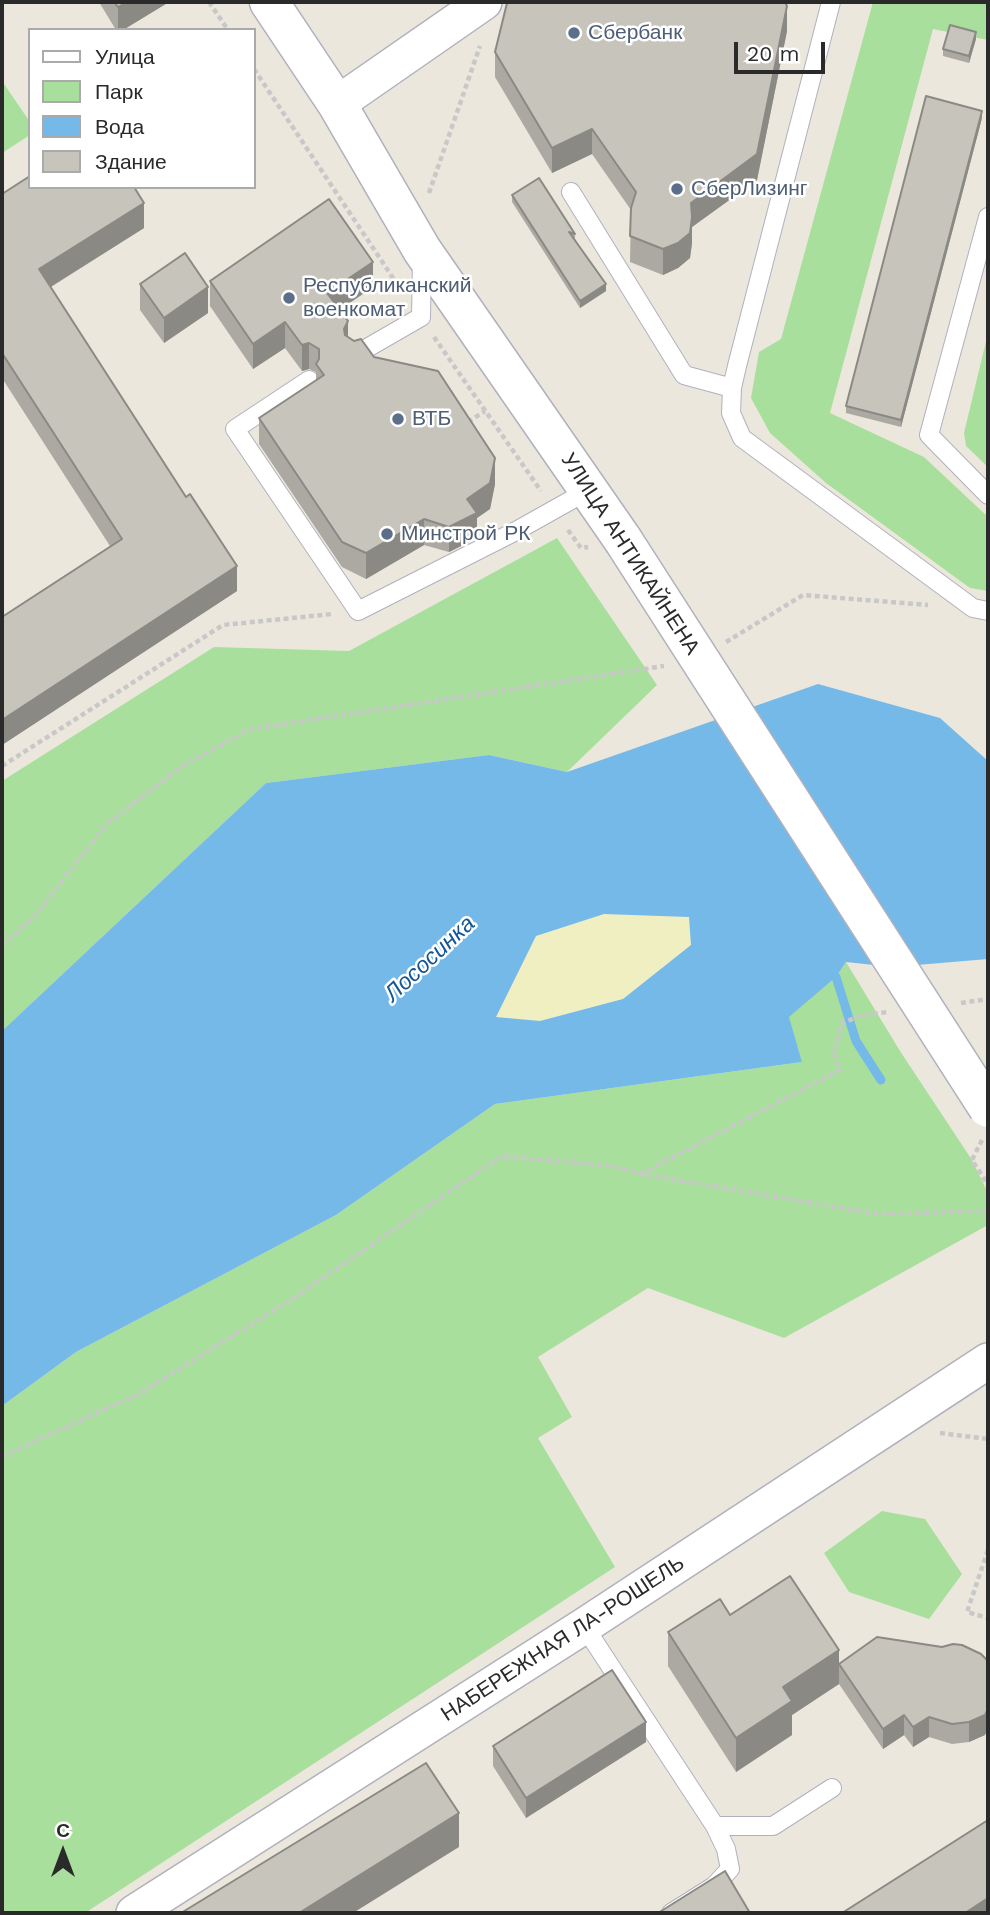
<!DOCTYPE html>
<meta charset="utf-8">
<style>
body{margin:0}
#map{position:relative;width:990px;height:1915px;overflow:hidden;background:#ece7dd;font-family:"Work Sans",sans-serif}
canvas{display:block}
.frame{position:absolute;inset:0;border:4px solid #2a2a2a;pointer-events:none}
.legend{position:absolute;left:28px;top:28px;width:228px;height:161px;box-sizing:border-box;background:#fff;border:2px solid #aaa;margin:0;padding:9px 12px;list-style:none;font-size:21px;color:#2a2a2a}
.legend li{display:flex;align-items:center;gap:14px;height:35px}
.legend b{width:35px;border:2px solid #aaa}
.north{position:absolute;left:28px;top:1817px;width:70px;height:70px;-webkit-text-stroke:5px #fff;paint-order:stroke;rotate:0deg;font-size:19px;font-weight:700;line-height:28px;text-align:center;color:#2a2a2a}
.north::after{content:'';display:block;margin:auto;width:24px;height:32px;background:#2a2a2a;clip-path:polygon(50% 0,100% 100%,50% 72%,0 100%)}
.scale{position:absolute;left:734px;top:42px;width:91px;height:32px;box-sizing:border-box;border:4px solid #2a2a2a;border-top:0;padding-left:9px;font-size:21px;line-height:24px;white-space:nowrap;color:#2a2a2a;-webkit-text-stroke:5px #fff;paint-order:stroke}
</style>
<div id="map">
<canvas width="990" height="1915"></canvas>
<div class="frame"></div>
<ul class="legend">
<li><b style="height:9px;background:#fff"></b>Улица</li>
<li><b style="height:19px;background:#a9df9c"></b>Парк</li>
<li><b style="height:19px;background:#75b9e8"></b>Вода</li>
<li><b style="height:19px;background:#c7c4bc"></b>Здание</li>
</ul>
<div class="north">С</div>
<div class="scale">20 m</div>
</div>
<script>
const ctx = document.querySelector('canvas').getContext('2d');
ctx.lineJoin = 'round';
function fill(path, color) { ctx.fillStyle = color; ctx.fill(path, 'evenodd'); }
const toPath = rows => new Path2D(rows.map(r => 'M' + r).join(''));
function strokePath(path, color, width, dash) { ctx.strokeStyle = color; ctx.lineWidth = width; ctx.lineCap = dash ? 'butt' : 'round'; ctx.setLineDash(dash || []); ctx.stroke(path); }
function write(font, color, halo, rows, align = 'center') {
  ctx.font = font + ' "Work Sans",sans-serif'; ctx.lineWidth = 5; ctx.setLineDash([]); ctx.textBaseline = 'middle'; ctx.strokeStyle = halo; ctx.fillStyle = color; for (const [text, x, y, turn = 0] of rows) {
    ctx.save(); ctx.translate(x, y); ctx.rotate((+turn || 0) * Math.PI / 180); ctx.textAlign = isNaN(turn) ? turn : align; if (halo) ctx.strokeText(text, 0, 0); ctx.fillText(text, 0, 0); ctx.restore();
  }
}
fill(toPath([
 [873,2,988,2,988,40,933,29,830,413,924,457,988,517,988,591,970,588,826,483,770,433,751,398,759,352,781,339],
 [2,81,30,122,30,135,2,153],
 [988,333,988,467,966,446,964,433],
 [557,538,657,685,567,772,489,755,266,783,2,1031,2,781,214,647,349,651],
 [846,962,900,1051,972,1160,988,1193,988,1225,784,1338,648,1288,538,1357,572,1417,538,1438,615,1567,85,1913,2,1913,2,1406,76,1352,336,1215,495,1104,802,1062,788,1017,836,977],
 [882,1511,925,1519,962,1574,929,1619,849,1592,824,1553]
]), '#a9df9c');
fill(toPath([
 [604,914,689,917,691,945,623,999,540,1021,496,1018,536,936]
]), '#efefc2');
fill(toPath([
 [818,684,940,718,988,761,988,959,893,967,846,962,836,977,789,1017,802,1062,495,1104,336,1215,76,1352,2,1406,2,1031,266,783,489,755,567,772],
 [604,914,689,917,691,945,623,999,540,1021,496,1017,536,936]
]), '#75b9e8');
strokePath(toPath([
 [836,977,856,1041,881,1080]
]), '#75b9e8', 9);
const service = toPath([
 [831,2,737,366,732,388,731,413,742,438,973,608,988,611],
 [571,192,684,375,732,388],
 [988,217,929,435,988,495],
 [355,355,421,317,422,260],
 [309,380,235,429,358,611,516,531,589,490],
 [584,1626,715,1826,726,1849,730,1869,714,1886,671,1913],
 [715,1826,773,1826,832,1788]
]);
const minor = toPath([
 [337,104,484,2],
 [134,1913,584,1626,988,1361]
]);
const secondary = toPath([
 [269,2,337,104,422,250,623,540]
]);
strokePath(service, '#b0b1bd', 20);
strokePath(minor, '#b0b1bd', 38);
strokePath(secondary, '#b0b1bd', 41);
strokePath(toPath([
 [209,2,228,30],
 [254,69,397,284],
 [429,193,480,46],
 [434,337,541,491],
 [468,422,485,411],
 [568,530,581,548,588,547],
 [726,642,803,595,928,605],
 [2,766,223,625,332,614],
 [2,945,33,918,108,823,182,766,251,729,664,666],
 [961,1003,988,999],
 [982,1140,972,1160,988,1185],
 [641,1174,840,1070,834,1055,842,1023,861,1016,887,1012],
 [940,1433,988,1439],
 [2,1456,139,1394,292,1299,502,1156,612,1166,641,1174,878,1214,988,1211],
 [988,1550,967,1612,988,1618]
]), '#c8c8c8', 4.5, [5, 3.5]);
strokePath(service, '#fff', 18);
strokePath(minor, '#fff', 35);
strokePath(secondary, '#fff', 38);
const secondaryBridge = toPath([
 [623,540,988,1108]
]);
strokePath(secondaryBridge, '#b0b1bd', 41, []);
strokePath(secondaryBridge, '#fff', 38);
fill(toPath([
 [99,2,169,2,123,30,116,30],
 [787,31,757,180,692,227,692,243,690,258,678,268,663,275,630,262,631,210,592,154,552,173,495,77,495,52],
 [976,39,969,63,943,56,943,49],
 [982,118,901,427,846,413,846,406],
 [2,194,144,228,51,287,237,591,2,745,2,617,110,546,2,378],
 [512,195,575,234,575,239,606,291,580,308,512,202],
 [210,281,373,287,340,310,348,337,374,357,495,484,490,509,477,518,477,538,449,552,424,545,366,579,342,567,259,444,259,418,316,381,316,372,309,369,302,371,285,348,253,369,210,306],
 [140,284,208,313,164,343,140,310],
 [730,1615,839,1664,877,1637,985,1735,969,1742,952,1744,929,1737,913,1747,904,1735,883,1749,839,1684,792,1715,792,1735,736,1772,668,1666,668,1632],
 [646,1742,526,1818,493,1766,493,1746]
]), '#aba9a2');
fill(toPath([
 [127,2,169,2,123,30,118,30,118,7],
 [787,6,787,31,757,180,692,227,692,243,690,258,678,268,663,275,663,249],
 [976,32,976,39,969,63,969,56],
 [982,111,982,118,901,427,901,420],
 [592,129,592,154,552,173,552,148],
 [144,203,144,228,39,294,39,269],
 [373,262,373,287,327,318,327,293],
 [606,284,606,291,580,308,580,301],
 [208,287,208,313,164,343,164,318],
 [348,321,348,346,344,329],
 [285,322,285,348,253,369,253,344],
 [309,343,309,369,302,371,302,345],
 [495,458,495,484,490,509,477,518,477,538,449,552,449,527],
 [424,519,424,545,366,579,366,553],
 [237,566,237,591,2,745,2,720],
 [839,1650,839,1684,792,1715,792,1735,736,1772,736,1738,783,1687],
 [988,1709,988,1729,985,1735,969,1742,969,1722],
 [904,1715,904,1735,883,1749,883,1729],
 [929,1717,929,1737,913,1747,913,1727],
 [646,1722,646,1742,526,1818,526,1798],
 [459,1813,459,1847,353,1913,299,1913],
 [988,1898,988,1913,965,1913]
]), '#8b8984');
const building = toPath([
 [114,2,127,2,118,7,114,2],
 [509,2,785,2,787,6,757,154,691,203,692,217,690,233,678,243,663,249,630,236,631,208,636,192,592,129,552,148,495,52,507,3,509,2],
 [950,25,976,32,969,56,943,49,950,25],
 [926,96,982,111,901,420,846,406,926,96],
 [30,176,30,187,134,187,144,203,39,269,186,497,190,494,237,566,2,720,2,617,122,539,2,353,2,194,30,176],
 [539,178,575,234,569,232,606,284,580,301,512,195,539,178],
 [329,199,373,262,327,293,348,321,344,329,345,335,354,341,361,339,374,357,438,371,495,458,490,483,467,499,477,513,449,527,424,519,366,553,342,542,259,418,324,375,316,364,319,359,319,349,309,343,302,345,285,322,253,344,210,281,329,199],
 [185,253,208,287,164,318,140,284,185,253],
 [790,1576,839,1650,783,1687,792,1701,736,1738,668,1632,720,1599,730,1615,790,1576],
 [877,1637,942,1647,953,1644,962,1645,981,1654,988,1661,988,1709,985,1715,969,1722,952,1724,929,1717,913,1727,904,1715,883,1729,839,1664,877,1637],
 [612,1670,646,1722,526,1798,493,1746,612,1670],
 [426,1763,459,1813,299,1913,181,1913,426,1763],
 [988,1820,988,1898,965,1913,842,1913,988,1820],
 [725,1871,750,1913,658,1913,725,1871]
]);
fill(building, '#c7c4bc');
strokePath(building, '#8b8984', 2);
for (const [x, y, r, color] of [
 [574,33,7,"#5c6f8a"],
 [677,189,7,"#5c6f8a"],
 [289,298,7,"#5c6f8a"],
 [398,419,7,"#5c6f8a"],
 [387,534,7,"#5c6f8a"]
]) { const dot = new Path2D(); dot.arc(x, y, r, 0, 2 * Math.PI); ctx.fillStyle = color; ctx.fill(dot); strokePath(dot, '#fff', 2.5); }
write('21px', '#4e5e75', '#fff', [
 ["Сбербанк",588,33],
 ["СберЛизинг",691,189],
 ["Республиканский",303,286],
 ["военкомат",303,310],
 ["ВТБ",412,419],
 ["Минстрой РК",401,534]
], 'left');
write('21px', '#2a2a2a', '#fff', [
 ["УЛИЦА АНТИКАЙНЕНА",630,554,57],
 ["НАБЕРЕЖНАЯ ЛА-РОШЕЛЬ",563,1639,-33]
]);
write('italic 23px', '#145695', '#fff', [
 ["Лососинка",430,959,-43]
]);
</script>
